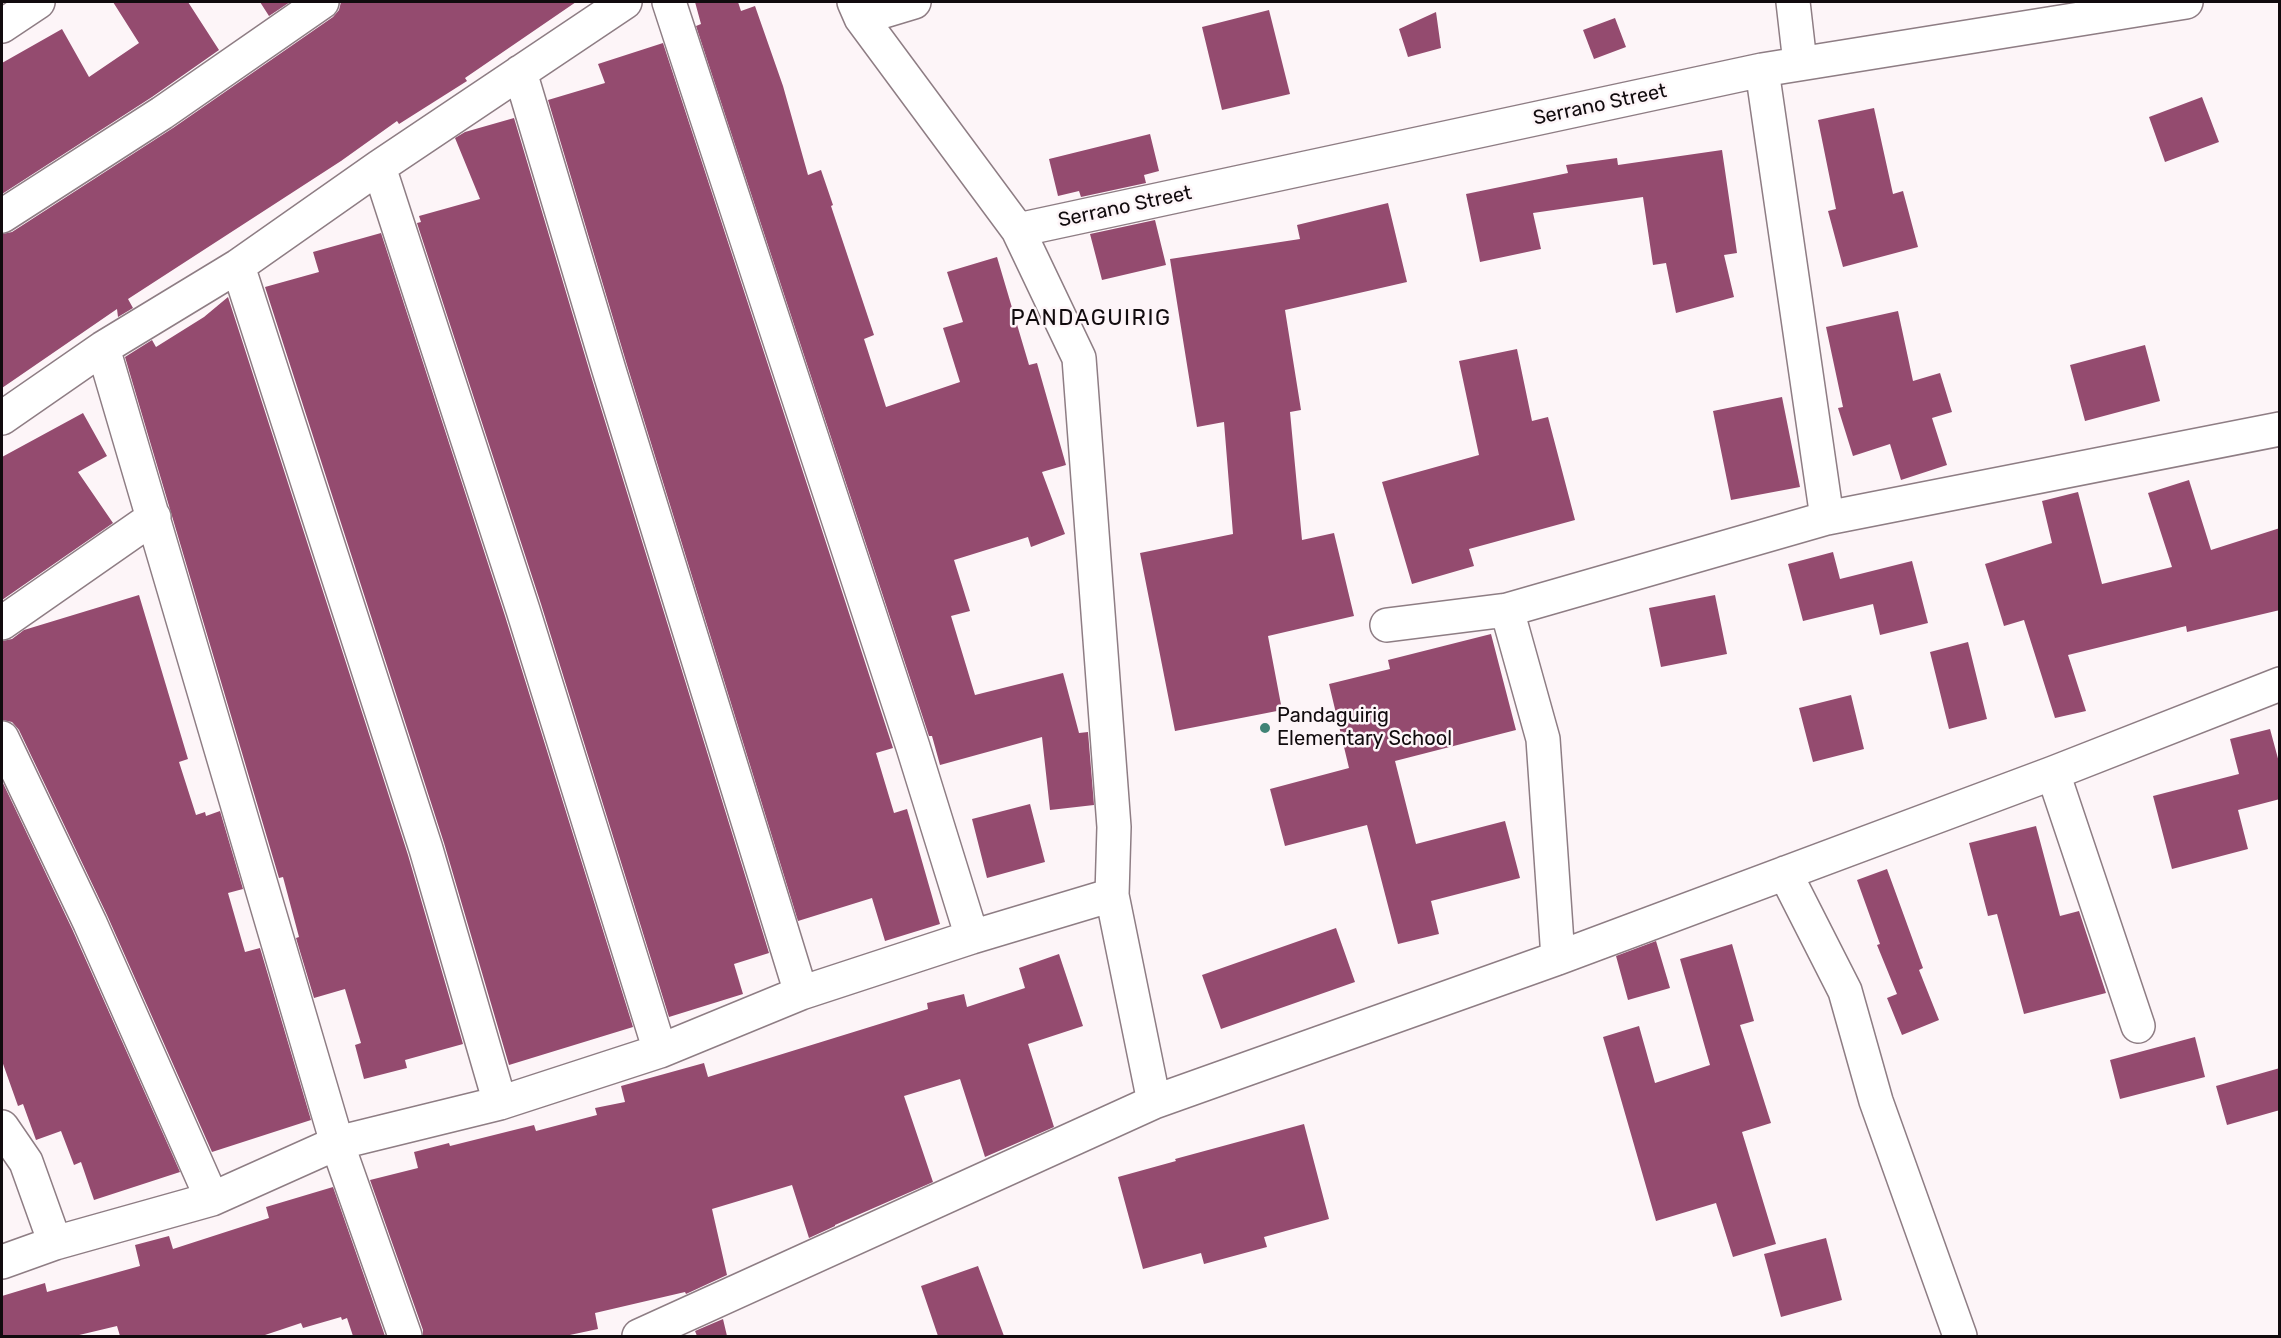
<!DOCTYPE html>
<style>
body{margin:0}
#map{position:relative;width:2281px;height:1338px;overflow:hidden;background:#fdf5f8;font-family:Rubik,sans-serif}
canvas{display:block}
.frame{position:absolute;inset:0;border:3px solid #110b0e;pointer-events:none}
</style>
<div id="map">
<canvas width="2281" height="1338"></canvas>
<div class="frame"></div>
</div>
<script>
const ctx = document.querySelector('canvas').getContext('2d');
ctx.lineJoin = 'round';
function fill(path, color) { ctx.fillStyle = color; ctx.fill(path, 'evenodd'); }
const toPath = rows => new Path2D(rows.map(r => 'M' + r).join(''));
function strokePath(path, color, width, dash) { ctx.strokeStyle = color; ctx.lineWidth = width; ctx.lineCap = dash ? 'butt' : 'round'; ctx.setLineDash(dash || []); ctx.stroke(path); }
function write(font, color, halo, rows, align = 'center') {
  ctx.font = font + ' Rubik,sans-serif'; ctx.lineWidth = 5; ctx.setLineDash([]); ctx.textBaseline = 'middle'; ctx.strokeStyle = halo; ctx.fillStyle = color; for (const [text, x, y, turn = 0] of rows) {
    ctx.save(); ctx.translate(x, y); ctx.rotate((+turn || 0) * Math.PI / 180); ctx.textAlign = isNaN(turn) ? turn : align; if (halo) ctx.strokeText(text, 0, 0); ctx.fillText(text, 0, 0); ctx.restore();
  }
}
fill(toPath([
 [113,2,188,2,219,50,152,97,2,194,2,63,62,29,89,77,139,43],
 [260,2,290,2,269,16],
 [341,2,576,2,465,78,467,81,399,124,397,121,341,161,128,299,133,308,118,317,117,309,2,388,2,234,12,232,173,128,333,17,339,10],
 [695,2,738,2,741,11,755,6,783,86,808,175,821,170,833,205,831,206,874,335,864,339,886,407,960,382,943,328,963,322,947,272,997,257,1029,365,1037,363,1066,465,1042,472,1065,534,1031,547,1028,537,954,560,970,611,951,616,975,695,1063,673,1079,733,1088,732,1094,805,1050,810,1042,737,940,765,932,736,929,736,696,26,701,24],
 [1269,10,1290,94,1222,110,1202,27],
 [1436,12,1441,48,1408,57,1399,29],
 [1615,18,1626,47,1594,59,1583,30],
 [663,43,893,748,876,753,894,813,907,809,940,924,885,941,872,898,798,921,627,365,548,100,605,83,598,64],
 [2202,97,2219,142,2165,162,2149,117],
 [1874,108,1893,194,1903,191,1918,247,1843,267,1828,211,1836,209,1818,120],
 [514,118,591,376,769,953,734,964,743,994,669,1017,541,604,417,223,421,222,419,216,480,199,455,138,465,132],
 [1150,134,1159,171,1144,175,1146,183,1081,197,1079,191,1058,196,1049,159],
 [1722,150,1737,253,1724,255,1734,297,1676,313,1666,263,1653,265,1643,197,1533,213,1541,249,1480,262,1466,194,1568,173,1566,165,1617,158,1618,165],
 [1388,203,1407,282,1285,310,1301,410,1290,412,1302,540,1334,533,1354,616,1268,636,1282,710,1175,731,1140,553,1233,534,1224,422,1197,427,1170,259,1300,239,1297,225],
 [1155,220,1166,265,1102,280,1090,234],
 [381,233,505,616,633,1027,509,1065,444,843,265,287,319,272,313,252],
 [228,297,408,855,463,1044,405,1060,407,1068,364,1079,355,1045,361,1043,345,989,314,998,296,938,299,937,283,877,279,878,125,357,152,340,156,347,204,317],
 [1898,311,1913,381,1940,373,1952,412,1932,418,1947,465,1901,480,1890,444,1853,456,1838,408,1843,407,1826,327],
 [2145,345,2160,401,2085,421,2070,365],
 [1517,349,1532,421,1548,417,1575,520,1469,549,1474,566,1412,584,1382,482,1479,455,1459,361],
 [1782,397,1800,487,1731,500,1713,411],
 [83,413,107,456,78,472,113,523,2,600,2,457],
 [2189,480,2211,550,2280,528,2280,610,2187,632,2186,626,2068,655,2086,711,2055,718,2024,620,2004,626,1985,564,2052,543,2042,501,2078,492,2102,584,2172,567,2148,493],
 [1833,552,1840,579,1912,561,1928,623,1880,635,1873,604,1803,621,1788,564],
 [139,595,188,759,179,762,196,815,205,812,206,816,220,811,243,889,228,893,245,952,260,948,311,1120,212,1152,107,915,19,730,12,722,2,720,2,641,12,639,24,630],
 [1715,595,1727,654,1661,667,1649,608],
 [1491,634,1516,730,1395,761,1416,844,1505,821,1520,878,1431,901,1439,934,1398,944,1367,825,1285,846,1270,789,1349,768,1329,684,1390,669,1388,660],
 [1968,642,1987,719,1949,729,1930,652],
 [1851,695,1864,749,1813,762,1799,708],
 [2270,729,2280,766,2280,799,2238,810,2248,849,2172,869,2153,796,2239,774,2230,739],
 [2,781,73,931,180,1172,94,1200,81,1162,74,1165,61,1131,36,1140,23,1104,18,1106,2,1061],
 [1030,804,1045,862,987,878,972,819],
 [2036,826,2060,916,2079,911,2106,993,2024,1014,1997,914,1988,916,1969,843],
 [1887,869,1923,968,1919,970,1939,1020,1902,1035,1887,998,1897,994,1877,945,1880,944,1857,880],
 [1336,928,1355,982,1221,1029,1202,975],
 [1656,941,1670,988,1628,1000,1616,956],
 [1732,944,1754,1021,1740,1025,1771,1123,1742,1132,1776,1244,1733,1257,1716,1203,1656,1221,1603,1037,1639,1026,1655,1083,1710,1065,1680,959],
 [1059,954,1083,1026,1028,1044,1054,1127,985,1157,960,1079,904,1096,933,1182,835,1225,835,1226,809,1238,792,1185,712,1209,727,1275,686,1294,685,1292,595,1313,598,1329,565,1336,423,1336,423,1330,370,1180,418,1168,414,1152,449,1143,450,1146,534,1125,536,1131,597,1115,595,1108,625,1102,621,1086,704,1063,708,1077,928,1009,927,1003,964,994,967,1007,1025,988,1019,968],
 [2195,1037,2205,1077,2120,1099,2110,1060],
 [2280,1068,2280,1110,2227,1125,2216,1086],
 [1304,1124,1329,1219,1264,1237,1267,1247,1204,1264,1201,1253,1143,1269,1118,1177,1176,1161,1175,1159],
 [333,1187,385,1336,353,1336,347,1318,342,1320,341,1317,303,1328,301,1323,262,1336,120,1336,117,1326,75,1336,2,1336,2,1296,45,1283,47,1292,140,1266,135,1245,169,1236,173,1249,269,1218,266,1207],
 [1826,1238,1842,1300,1781,1317,1764,1254],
 [978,1266,1004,1336,938,1336,921,1286],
 [723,1319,727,1336,697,1336,695,1331]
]), '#944b6f');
const street = toPath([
 [669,2,913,747,972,937],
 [854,2,861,18,1018,230,1079,358,1114,827,1112,895,1154,1102],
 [1793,2,1800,63],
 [861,18,914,2],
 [2,26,38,2],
 [1762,70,1827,518],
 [520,72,609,370,801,993],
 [379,167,523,610,660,1051],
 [2,216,162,113,322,2],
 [1018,230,1762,70,2186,2],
 [238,266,426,849,500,1103],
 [103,348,337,1143,405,1336],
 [2,418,103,348,238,266,379,167,625,2],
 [1507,610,1543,739,1558,958],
 [2,623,154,517],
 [1387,625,1507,610,1827,518,2280,429],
 [2,738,90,923,212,1199],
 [2053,773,2138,1026],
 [1785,873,1845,991,1876,1101,1960,1336],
 [2,1127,26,1162,55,1243],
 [2,1262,55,1243,212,1199,337,1143,500,1103,660,1051,801,993,972,937,1112,895],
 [639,1336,1154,1102,1558,958,2053,773,2280,684]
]);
strokePath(street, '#8e7d84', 36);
strokePath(street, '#fff', 33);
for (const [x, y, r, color] of [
 [1265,728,6,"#408376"]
]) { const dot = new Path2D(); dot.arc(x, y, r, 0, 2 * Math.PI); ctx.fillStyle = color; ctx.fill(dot); strokePath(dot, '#fdf5f8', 2); }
write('20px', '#110b0e', '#fdf5f8', [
 ["Serrano Street",1600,105,-12],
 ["Serrano Street",1125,207,-12]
]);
write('20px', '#110b0e', '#fdf5f8', [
 ["Pandaguirig",1277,716],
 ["Elementary School",1277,739]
], 'left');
ctx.letterSpacing = '1.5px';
write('22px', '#110b0e', '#fdf5f8', [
 ["PANDAGUIRIG",1091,319]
]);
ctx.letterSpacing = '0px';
</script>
